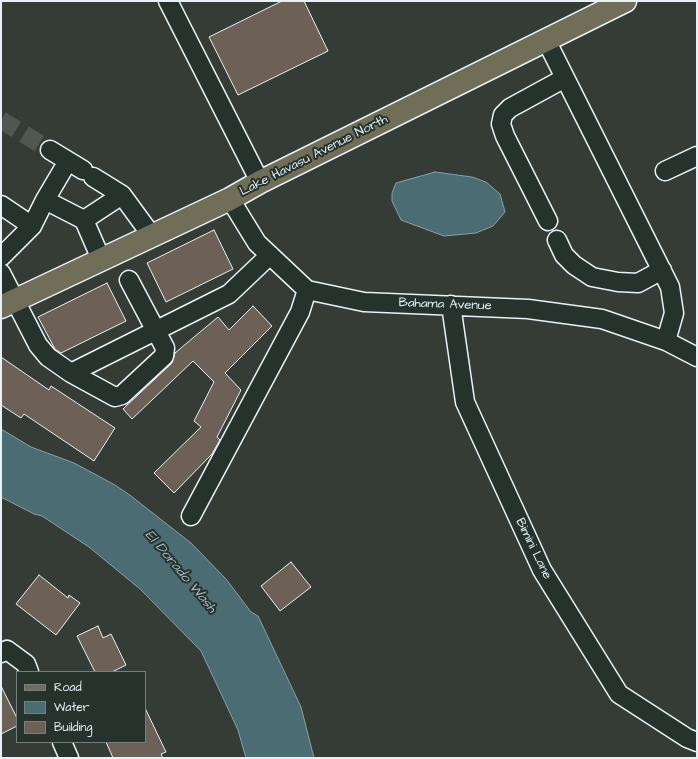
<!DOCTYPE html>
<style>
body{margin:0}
#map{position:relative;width:698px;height:759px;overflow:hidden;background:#343c35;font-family:"Architects Daughter",sans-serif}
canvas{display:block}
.frame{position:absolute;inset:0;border:2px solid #e8f1f8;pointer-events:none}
.legend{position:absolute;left:16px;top:671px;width:130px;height:72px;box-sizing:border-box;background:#26332d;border:1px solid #747f7e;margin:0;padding:5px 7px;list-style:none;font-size:12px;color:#e8f1f8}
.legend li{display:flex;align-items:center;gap:8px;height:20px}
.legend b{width:20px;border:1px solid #747f7e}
</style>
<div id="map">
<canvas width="698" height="759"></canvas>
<div class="frame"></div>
<ul class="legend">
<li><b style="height:5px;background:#706e59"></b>Road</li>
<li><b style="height:11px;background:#4b6c72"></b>Water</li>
<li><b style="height:11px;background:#6c6057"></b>Building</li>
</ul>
</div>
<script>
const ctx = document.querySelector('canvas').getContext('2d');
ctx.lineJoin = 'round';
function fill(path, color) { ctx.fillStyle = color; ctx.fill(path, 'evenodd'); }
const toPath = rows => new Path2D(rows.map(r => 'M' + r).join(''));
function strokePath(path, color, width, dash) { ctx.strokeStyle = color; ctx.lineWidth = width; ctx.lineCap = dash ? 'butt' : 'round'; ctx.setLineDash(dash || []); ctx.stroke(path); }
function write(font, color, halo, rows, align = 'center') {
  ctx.font = font + ' "Architects Daughter",sans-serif'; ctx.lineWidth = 4; ctx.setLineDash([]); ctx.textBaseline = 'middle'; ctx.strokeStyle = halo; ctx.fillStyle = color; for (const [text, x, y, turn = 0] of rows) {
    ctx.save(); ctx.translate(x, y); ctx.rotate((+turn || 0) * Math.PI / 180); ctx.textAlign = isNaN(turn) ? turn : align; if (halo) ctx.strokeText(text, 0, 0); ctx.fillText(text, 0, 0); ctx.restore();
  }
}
const water = toPath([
 [435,172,472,177,486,182,500,194,505,212,493,226,476,233,444,236,401,220,392,201,392,193,396,183,435,172],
 [1,429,31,447,74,463,115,485,131,496,191,543,226,579,251,612,258,616,301,707,314,758,246,758,238,730,201,651,140,589,89,547,42,516,34,514,1,497,1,429]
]);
fill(water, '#4b6c72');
strokePath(water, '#8aa1a8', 1);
const building = toPath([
 [282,1,304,1,328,51,238,95,209,37,282,1],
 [214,230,233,269,166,302,147,263,214,230],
 [107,283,126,321,61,353,55,349,38,317,107,283],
 [253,306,272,326,225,373,241,390,217,437,220,440,212,454,174,493,154,473,201,427,194,421,214,382,193,361,132,419,123,409,172,363,175,353,218,317,229,330,253,306],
 [1,357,49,390,51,386,115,428,94,461,24,414,21,418,1,405,1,357],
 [291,562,311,587,280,611,261,586,291,562],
 [39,575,68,598,69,595,80,603,56,635,16,604,39,575],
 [98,626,103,638,111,634,126,665,112,672,95,672,77,636,98,626],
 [1,686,17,718,17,726,1,734,1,686],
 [145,708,166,752,161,754,163,758,113,758,106,742,145,742,145,708]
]);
fill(building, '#6c6057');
strokePath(building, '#e8f1f8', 1);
strokePath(toPath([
 [1,120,50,150]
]), '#4f5752', 18, [18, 9]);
const minor = toPath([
 [168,1,260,182],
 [546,40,670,287,674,313,666,341],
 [50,150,83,170],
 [665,171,697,156],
 [93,177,122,195,152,236],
 [230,199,257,243,307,290,364,302,528,309,602,319,666,341,697,357],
 [45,200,84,220],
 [1,205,32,226],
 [548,221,505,136,501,124,503,115,510,108,565,78],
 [557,240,564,255,574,265,592,277,618,282,638,283,662,270],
 [1,257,32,226,45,200,68,161],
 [101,259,84,220,122,195],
 [1,273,38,345,48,357,71,373,229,294,270,255],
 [451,305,465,402,542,570,619,694,687,738,697,742],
 [71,373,115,397,122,395,164,356,165,348,129,280],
 [191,516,300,312,307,290],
 [1,653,7,650,26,664,29,672],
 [62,742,69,758]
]);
const major = toPath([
 [1,307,230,199,260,182,625,1]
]);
strokePath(minor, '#e8f1f8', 21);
strokePath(major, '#e8f1f8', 25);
strokePath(minor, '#26332d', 18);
strokePath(major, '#706e59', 22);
write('13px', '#e8f1f8', '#26332d', [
 ["Lake Havasu Avenue North",314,156,-27],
 ["Bahama Avenue",445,305,2],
 ["Bimini Lane",533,549,64]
]);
write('italic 14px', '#a9bcc2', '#26332d', [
 ["El Dorado Wash",180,572,50]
]);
</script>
